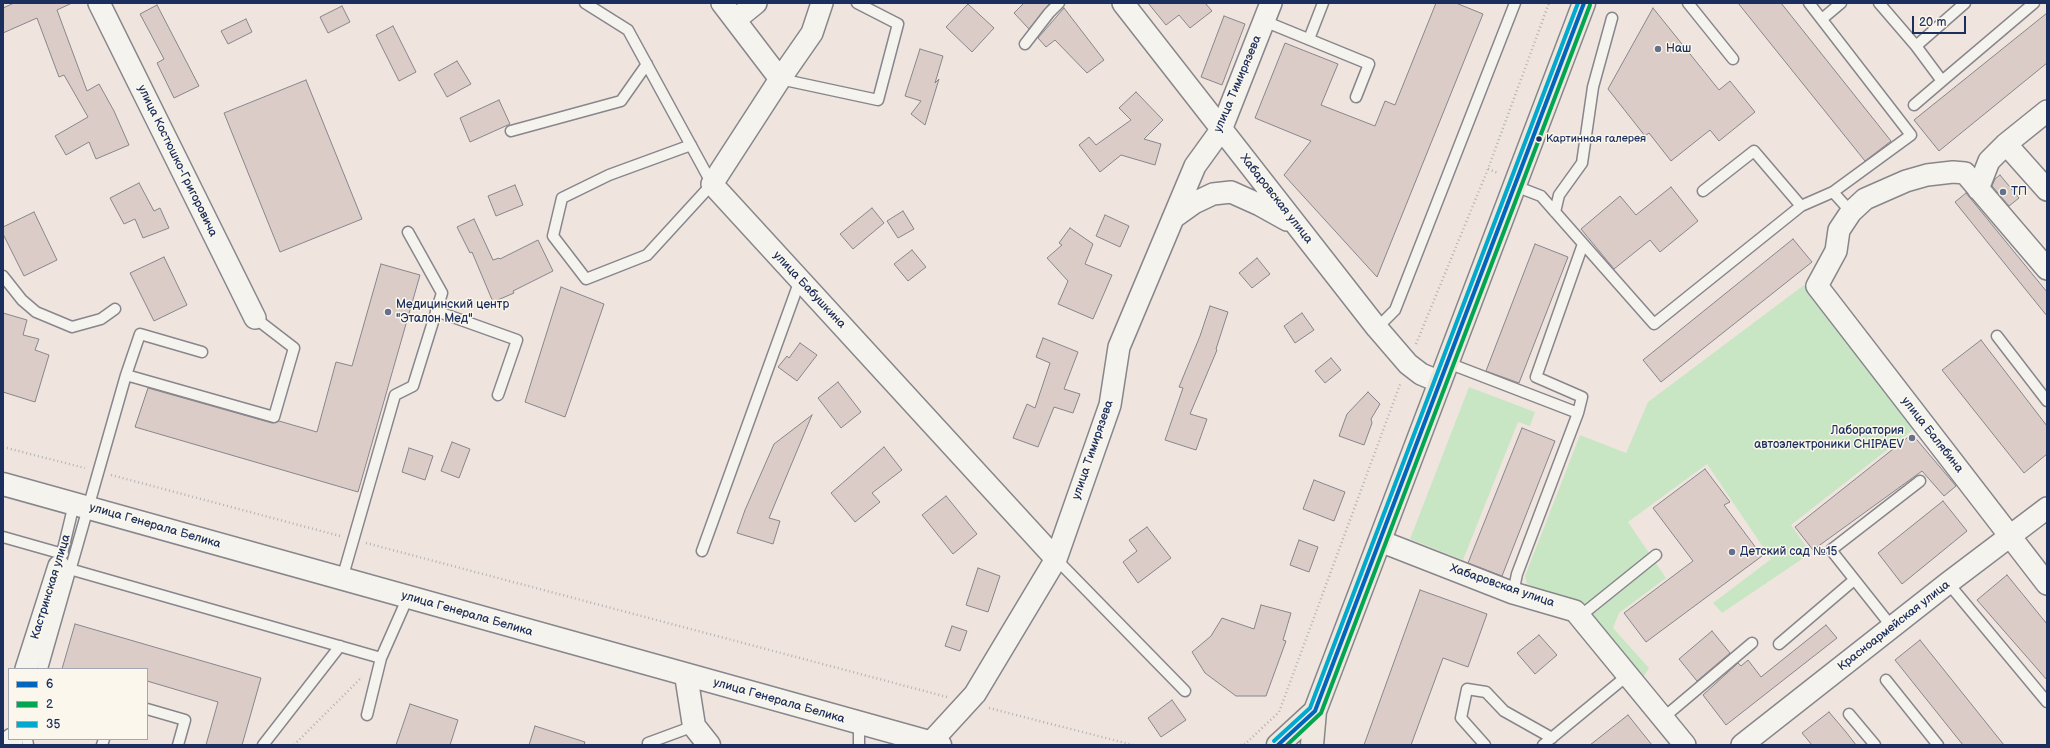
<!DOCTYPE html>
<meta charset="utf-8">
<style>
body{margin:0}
#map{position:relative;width:2050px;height:748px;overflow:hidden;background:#f0e5de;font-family:"Balsamiq Sans",sans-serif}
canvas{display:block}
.frame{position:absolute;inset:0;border:4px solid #1b2f5e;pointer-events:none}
.legend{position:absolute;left:8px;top:668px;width:140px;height:72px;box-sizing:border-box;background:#fbf7ec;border:1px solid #a1a7b3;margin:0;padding:5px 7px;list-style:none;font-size:12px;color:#1b2f5e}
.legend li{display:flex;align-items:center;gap:8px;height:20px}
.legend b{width:20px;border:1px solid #a1a7b3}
.scale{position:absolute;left:1912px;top:16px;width:54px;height:18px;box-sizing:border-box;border:2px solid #1b2f5e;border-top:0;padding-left:5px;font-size:12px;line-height:14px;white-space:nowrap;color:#1b2f5e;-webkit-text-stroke:3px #fbf7ec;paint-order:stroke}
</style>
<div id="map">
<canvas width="2050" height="748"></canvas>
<div class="frame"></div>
<ul class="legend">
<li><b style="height:5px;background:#0065bd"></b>6</li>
<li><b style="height:5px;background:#00a651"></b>2</li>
<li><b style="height:5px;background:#00a9ce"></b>35</li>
</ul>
<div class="scale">20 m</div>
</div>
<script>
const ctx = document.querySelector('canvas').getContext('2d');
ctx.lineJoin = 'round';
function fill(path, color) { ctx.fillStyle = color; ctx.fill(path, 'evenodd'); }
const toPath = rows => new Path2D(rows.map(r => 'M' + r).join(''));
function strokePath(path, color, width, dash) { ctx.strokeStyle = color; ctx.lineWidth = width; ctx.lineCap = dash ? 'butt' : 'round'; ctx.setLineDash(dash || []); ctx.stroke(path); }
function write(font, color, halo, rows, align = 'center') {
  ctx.font = font + ' "Balsamiq Sans",sans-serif'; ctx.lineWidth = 3; ctx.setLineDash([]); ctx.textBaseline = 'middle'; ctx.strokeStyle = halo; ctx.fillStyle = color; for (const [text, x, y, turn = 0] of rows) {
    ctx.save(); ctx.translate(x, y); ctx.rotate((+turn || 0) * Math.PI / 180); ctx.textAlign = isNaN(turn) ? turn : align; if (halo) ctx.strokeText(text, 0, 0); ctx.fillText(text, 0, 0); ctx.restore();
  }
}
fill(toPath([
 [1804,285,1914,429,1791,525,1811,553,1722,613,1713,603,1771,559,1707,464,1628,522,1666,578,1619,613,1613,628,1649,668,1641,681,1556,596,1527,584,1525,576,1580,435,1626,453,1648,402],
 [1469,387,1535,412,1530,426,1518,422,1463,560,1410,539]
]), '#c9e6c4');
const building = toPath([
 [14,3,72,3,57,10,87,91,99,84,114,111,129,145,96,159,89,142,66,155,55,136,88,117,64,75,59,77,37,18,3,33,3,8,14,3],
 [1024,3,1050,3,1029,29,1014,13,1024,3],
 [1148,3,1205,3,1212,11,1190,28,1179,15,1166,25,1148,3],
 [1436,3,1456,3,1483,14,1377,277,1284,175,1311,141,1255,118,1285,43,1338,64,1321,105,1375,126,1385,101,1395,105,1436,3],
 [1738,3,1781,3,1891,141,1865,161,1738,3],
 [968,4,994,28,972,52,946,27,968,4],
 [157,5,199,86,174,98,157,63,164,59,140,14,157,5],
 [342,6,350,22,328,33,320,17,342,6],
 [1064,8,1104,60,1087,73,1055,40,1046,47,1038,38,1064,8],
 [1653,8,1719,90,1730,81,1755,112,1719,141,1710,130,1671,161,1649,133,1645,136,1608,89,1653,8],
 [2047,13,2047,63,1939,151,1914,120,2047,13],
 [1224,16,1245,24,1222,85,1201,77,1224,16],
 [246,19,252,32,228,44,221,31,246,19],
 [393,26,416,72,399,81,376,35,393,26],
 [920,49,943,56,935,83,939,79,925,125,911,114,921,101,905,96,920,49],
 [457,61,471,84,447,97,434,74,457,61],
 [306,80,362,219,280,252,224,113,306,80],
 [1136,92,1163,120,1144,139,1161,144,1155,165,1121,155,1100,172,1079,145,1089,137,1096,145,1131,120,1119,108,1136,92],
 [499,100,510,124,470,142,460,118,499,100],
 [2000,175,2019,198,2009,206,1992,186,1995,179,2000,175],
 [139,183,154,211,160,208,169,228,143,238,135,219,124,224,110,198,139,183],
 [515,185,523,205,496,216,488,196,515,185],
 [1671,187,1698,221,1660,252,1650,240,1614,269,1581,229,1620,196,1636,215,1671,187],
 [1966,193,2047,292,2047,316,1955,202,1966,193],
 [872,208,884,223,853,249,840,234,872,208],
 [903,211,914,229,898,238,887,221,903,211],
 [34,212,57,260,24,276,3,234,3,227,34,212],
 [1105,215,1129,226,1120,247,1096,236,1105,215],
 [474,219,493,260,499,258,500,259,538,240,553,271,513,291,514,293,493,302,472,252,470,253,457,227,474,219],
 [1070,228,1093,244,1085,264,1112,275,1093,319,1058,304,1068,281,1047,258,1062,245,1059,243,1070,228],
 [1793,239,1812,262,1661,382,1643,360,1793,239],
 [1535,244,1568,257,1519,383,1486,371,1535,244],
 [912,250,926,267,908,281,894,264,912,250],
 [164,257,187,305,154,321,130,273,164,257],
 [1257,258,1270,274,1252,288,1239,273,1257,258],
 [381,264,420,275,358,492,135,427,148,388,272,423,279,421,317,432,336,362,352,366,381,264],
 [561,287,604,304,565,417,525,402,561,287],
 [1210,306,1228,312,1216,349,1217,350,1190,414,1207,419,1196,450,1165,440,1183,388,1179,387,1200,336,1210,306],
 [3,313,27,320,23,335,39,339,35,350,49,355,35,402,3,392,3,313],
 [1302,313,1314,330,1295,343,1284,326,1302,313],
 [1043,338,1078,352,1064,389,1080,394,1073,413,1054,407,1038,447,1013,438,1027,404,1035,408,1050,363,1036,357,1043,338],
 [1981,340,2047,426,2047,454,2024,473,1942,370,1981,340],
 [800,343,817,355,797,381,778,367,787,356,789,358,800,343],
 [1331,358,1341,370,1325,383,1315,371,1331,358],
 [838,382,861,412,841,428,818,398,838,382],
 [1368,392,1380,404,1371,419,1372,423,1364,445,1339,436,1347,414,1368,392],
 [812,415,769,518,780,521,773,544,737,533,745,510,774,444,812,415],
 [1522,428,1555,441,1502,576,1468,563,1522,428],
 [1912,434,1956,486,1944,496,1922,471,1813,550,1795,527,1912,434],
 [452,442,470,449,459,478,441,471,452,442],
 [884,447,902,470,872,493,880,502,855,522,831,493,884,447],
 [409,448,433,456,425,480,402,472,409,448],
 [1705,469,1730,502,1724,505,1762,556,1646,642,1624,613,1693,561,1653,508,1705,469],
 [1314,480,1345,492,1334,521,1303,509,1314,480],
 [946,496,977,534,953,554,922,515,946,496],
 [1943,501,1967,531,1902,584,1878,553,1943,501],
 [1147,527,1171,558,1138,583,1123,562,1137,551,1129,540,1147,527],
 [1299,540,1318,547,1309,572,1290,565,1299,540],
 [978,568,1000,576,988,612,966,605,978,568],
 [2007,575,2047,624,2047,680,1977,600,2007,575],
 [1420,590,1487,614,1468,667,1443,658,1411,745,1364,745,1420,590],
 [1261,605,1291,613,1283,640,1286,641,1266,696,1236,696,1205,673,1192,652,1211,636,1222,618,1254,629,1261,605],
 [75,624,261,678,242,745,206,745,218,702,147,681,147,669,62,669,75,624],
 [1826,625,1837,638,1726,725,1703,695,1738,663,1741,666,1748,660,1761,677,1826,625],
 [952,626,967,631,960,651,945,646,952,626],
 [1712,631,1730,653,1697,681,1679,659,1712,631],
 [1539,635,1557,655,1535,674,1517,653,1539,635],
 [1920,640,2004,745,1963,745,1895,660,1920,640],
 [1172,700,1186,720,1161,737,1148,718,1172,700],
 [410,704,458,720,450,745,396,745,410,704],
 [1829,712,1846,732,1856,745,1812,745,1802,733,1829,712],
 [1628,715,1652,745,1590,745,1628,715],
 [535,726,585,742,584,745,529,745,535,726]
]);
fill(building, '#dbccc8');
strokePath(building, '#87868c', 1);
const lane = toPath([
 [585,3,628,30,712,184,647,255,586,279,553,236,562,198,609,175,691,145],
 [1688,3,1733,59],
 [1879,3,1916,46,1965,3],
 [1822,19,1841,3],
 [1264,21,1369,64,1356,97],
 [1309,39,1323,3],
 [1025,44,1049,13,1059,3],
 [1916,46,1942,81,2034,3],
 [780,79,878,100,898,24,857,3],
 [1914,105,1942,81],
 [511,131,621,101,647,64],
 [1515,186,1541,196,1654,324,1801,206,1833,192,1911,135,1809,3],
 [1703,191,1754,151,1801,206],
 [1833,192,1851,212],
 [1555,212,1559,195,1582,163,1593,87,1612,18],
 [3,276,22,300,36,312,72,327,101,319,115,309],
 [436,311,517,340,498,395],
 [1377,328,1395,310,1515,3],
 [1997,336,2047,401],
 [1448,363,1578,413,1517,574,1513,593],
 [126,375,140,334,202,352],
 [1578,413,1582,397,1536,377,1583,244],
 [74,504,59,566,381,658],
 [3,537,63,554],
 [702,551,800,280],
 [1056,559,1185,691],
 [342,579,395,395,413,386,442,293,408,232],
 [1948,583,2047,702],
 [1579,617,1656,555],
 [1892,627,1831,550,1920,481],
 [1779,644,1854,580],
 [42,669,126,375,274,417,294,348,255,318],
 [1886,680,1938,745],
 [147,709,185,720,178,745],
 [1849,714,1875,745],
 [367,715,381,658,408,597],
 [1663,718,1752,643],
 [27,739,28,745],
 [648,743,694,726],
 [102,745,104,739],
 [263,745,340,646],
 [859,745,859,723],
 [1485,745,1461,718,1467,689,1486,692,1504,711,1552,738],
 [1543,745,1628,675]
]);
const street = toPath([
 [99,3,255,318],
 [722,3,780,79,712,184,1056,559],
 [1123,3,1377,328,1408,364,1421,374,1440,382],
 [735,20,756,3],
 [780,79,812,33,822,3],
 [2006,144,2047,190],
 [1978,189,1989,161,2006,144,2047,111],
 [1173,218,1194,203,1213,194,1231,192,1260,205,1287,220],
 [2047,269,1965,173,1953,172,1927,175,1906,181,1865,199,1851,212,1839,230,1836,251,1817,286,2047,584],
 [1380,541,1513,593,1575,611,1685,745],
 [26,669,59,566],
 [12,739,12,745],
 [930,743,975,694,1056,559,1110,405,1119,347,1195,166,1221,130,1271,3],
 [1742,745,1948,583,2047,508]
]);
const secondary = toPath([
 [3,484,940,745],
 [686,675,694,726,709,745]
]);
const primary = toPath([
 [1278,745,1315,711],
 [1312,745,1315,711,1584,3]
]);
strokePath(lane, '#87868c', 13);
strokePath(street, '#87868c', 24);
strokePath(secondary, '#87868c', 25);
strokePath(primary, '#87868c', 25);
strokePath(toPath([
 [1488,169,1498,173],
 [1416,344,1488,169,1549,3],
 [3,447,85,468],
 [111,475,340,536],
 [366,543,947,697],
 [989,708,1133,745],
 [294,745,362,677],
 [1240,745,1245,744,1279,712,1401,382]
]), '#b2b2b4', 2.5, [1, 3]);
strokePath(lane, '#f5f3ee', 10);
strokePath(street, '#f5f3ee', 21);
strokePath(secondary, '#f5f3ee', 22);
strokePath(primary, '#eee8df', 22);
strokePath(toPath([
 [1278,745,1315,711,1584,3]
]), '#0065bd', 4);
strokePath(toPath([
 [1287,745,1321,713,1590,5]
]), '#00a651', 4);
strokePath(toPath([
 [1274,741,1310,708,1578,3]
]), '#00a9ce', 4);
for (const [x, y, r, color] of [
 [1658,49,4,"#666f8b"],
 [1539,139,3.5,"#1b2f5e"],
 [2003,192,4,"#666f8b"],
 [388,312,4,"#666f8b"],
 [1912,438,4,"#666f8b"],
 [1732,552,4,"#666f8b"]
]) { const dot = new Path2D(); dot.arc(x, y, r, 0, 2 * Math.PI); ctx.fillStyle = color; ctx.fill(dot); strokePath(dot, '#fbf7ec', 1.5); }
write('11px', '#1b2f5e', '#fbf7ec', [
 ["Картинная галерея",1546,139]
], 'left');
write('12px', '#1b2f5e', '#fbf7ec', [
 ["Наш",1666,49],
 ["ТП",2011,192],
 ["Медицинский центр",396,305],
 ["\"Эталон Мед\"",396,319],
 ["Лаборатория",1904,431,"right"],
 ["автоэлектроники CHIPAEV",1904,445,"right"],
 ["Детский сад №15",1740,552]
], 'left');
write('12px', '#1b2f5e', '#fbf7ec', [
 ["улица Тимирязева",1238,84,-67],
 ["улица Костюшко-Григоровича",177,161,64],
 ["Хабаровская улица",1276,199,52],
 ["улица Бабушкина",809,290,47],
 ["улица Балябина",1932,435,52],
 ["улица Тимирязева",1093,450,-71],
 ["улица Генерала Белика",155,526,16],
 ["Хабаровская улица",1502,586,19],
 ["Кастринская улица",51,587,-73],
 ["улица Генерала Белика",467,614,16],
 ["Красноармейская улица",1894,626,-38],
 ["улица Генерала Белика",779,701,16]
]);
</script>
